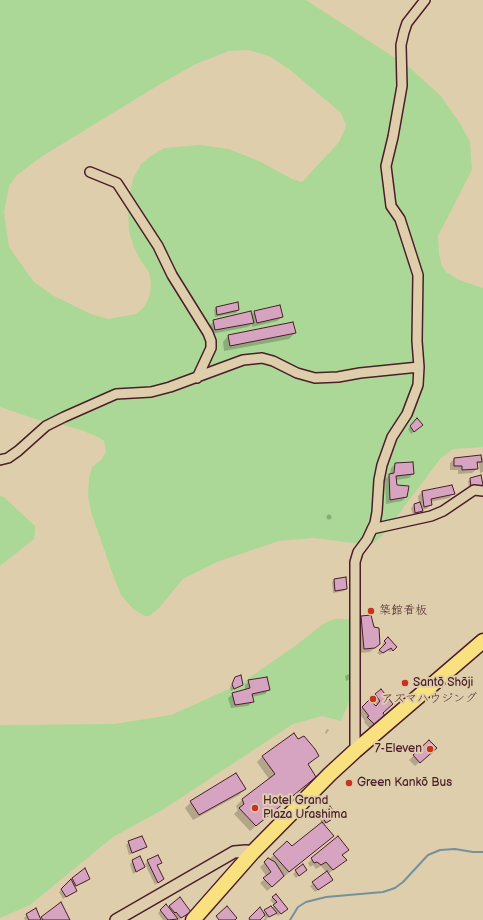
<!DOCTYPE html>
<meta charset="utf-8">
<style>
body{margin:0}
canvas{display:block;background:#dfceab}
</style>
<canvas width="483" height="920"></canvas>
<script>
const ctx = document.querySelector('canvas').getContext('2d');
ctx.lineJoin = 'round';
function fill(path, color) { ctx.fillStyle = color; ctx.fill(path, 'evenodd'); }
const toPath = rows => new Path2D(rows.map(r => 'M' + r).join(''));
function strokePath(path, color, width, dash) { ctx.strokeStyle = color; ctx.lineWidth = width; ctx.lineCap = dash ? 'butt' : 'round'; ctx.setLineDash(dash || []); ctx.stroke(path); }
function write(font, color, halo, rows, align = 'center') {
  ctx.font = font + ' "Balsamiq Sans","Klee One",sans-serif'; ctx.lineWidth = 4; ctx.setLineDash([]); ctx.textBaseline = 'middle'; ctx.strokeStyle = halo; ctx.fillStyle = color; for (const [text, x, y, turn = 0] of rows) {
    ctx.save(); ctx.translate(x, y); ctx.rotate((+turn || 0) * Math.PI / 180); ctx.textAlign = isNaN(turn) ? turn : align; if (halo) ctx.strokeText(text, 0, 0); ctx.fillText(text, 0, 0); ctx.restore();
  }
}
fill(toPath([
 [0,0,306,0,409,67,441,96,461,125,470,142,472,170,438,236,439,254,442,266,446,272,459,280,483,288,483,447,453,449,441,458,382,536,374,543,362,544,314,538,279,541,217,562,183,579,159,608,149,616,145,616,133,609,121,595,113,575,91,512,88,495,89,478,92,467,102,459,106,451,104,441,98,437,81,430,63,425,41,421,0,407],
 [248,50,269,56,289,69,341,113,346,126,339,142,302,182,292,179,261,162,229,149,200,145,165,148,152,155,141,164,133,179,130,191,128,209,129,232,134,248,141,261,149,272,151,284,150,294,145,306,136,314,108,319,91,314,54,296,34,282,9,247,4,212,9,186,17,175,41,157,162,83,196,64,229,51],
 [0,496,4,497,35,526,35,532,34,539,0,566],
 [334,619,351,619,356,630,360,649,360,665,355,687,341,721,322,716,293,724,164,809,113,837,30,905,0,918,0,725,114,724,171,715,240,684,295,646,323,624]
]), '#acd897');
fill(toPath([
 [279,306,282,317,277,321,252,327,252,324,248,327,211,334,210,325,214,321,251,315,254,312],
 [216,307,238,310,236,313,215,317,214,310],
 [295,333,289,339,224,351,223,342,228,336],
 [417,420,420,427,411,434,408,429],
 [483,458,483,472,480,473,479,463,476,466,477,469,472,473,458,474,458,470,450,470,450,463,454,459,480,460],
 [395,464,413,474,409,478,396,480,396,486,406,497,402,501,386,504,385,479,390,475,391,468],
 [470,479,482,485,479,488,469,490,468,481],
 [423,491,453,494,449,498,430,502,431,505,426,509,421,510,419,514,413,515,411,508,414,505,419,503,418,496],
 '326.5 517a2.5 2.5 0 1 1 5 0a2.5 2.5 0 1 1-5 0Z',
 [335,579,346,589,344,591,333,593,332,582],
 [362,617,379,644,370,652,360,653,357,621],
 [388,639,396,647,390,652,388,650,380,655,377,653,384,646,382,644],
 [349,674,350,679,346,681,345,676],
 [236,678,242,685,239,687,231,691,230,687],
 [249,681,269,689,265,694,252,697,253,702,248,706,231,708,228,698,233,694,245,690,245,685],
 [381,690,382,713,384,716,370,729,364,722,365,721,358,712,363,707,375,707,377,705,371,699],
 [327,729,329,730,326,734,325,733],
 [429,742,431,752,415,766,409,760],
 [263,756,317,756,308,765,309,782,250,831,234,814,238,810,236,806,242,800,269,779,257,762],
 [245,789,239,795,193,820,185,808,191,802],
 [330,807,333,819,323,825,333,836,267,891,260,883,267,877,260,867,274,855,292,847,322,823,319,818],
 [129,842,145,847,143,849,129,855,126,845],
 [348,850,341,856,341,864,328,874,329,882,315,892,310,886,327,873,321,866,316,869,313,865,310,867,308,863,312,859],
 [133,861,144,867,133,874,130,864],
 [148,861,161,862,156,866,160,881,155,885,145,864],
 [303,865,303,872,296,878,293,874],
 [73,879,88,879,86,882,74,887,76,891,63,899,59,892],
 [276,895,284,911,278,916,275,913,266,919,267,920,263,920,265,918,264,916,259,920,248,920,260,908,263,913,272,908,275,905,270,900],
 [166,906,168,908,169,906,187,914,179,920,177,919,176,920,163,920,158,913],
 [27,915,40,920,42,918,69,920,25,920,24,918]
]), '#0003');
strokePath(toPath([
 [290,920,298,907,306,902,326,897,383,892,395,888,403,882,428,855,440,850,455,849,473,852,483,852]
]), '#73919f', 2);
const building = toPath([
 [238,302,239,310,217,315,216,307,238,302],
 [280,305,283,317,257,323,254,311,280,305],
 [251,311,254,323,215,330,213,320,251,311],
 [293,322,296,333,230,346,228,335,293,322],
 [417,418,423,425,414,432,410,426,417,418],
 [481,455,482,462,477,462,478,469,462,470,462,466,454,466,454,458,481,455],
 [413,462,414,474,396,476,397,485,409,486,407,497,390,500,389,474,394,473,395,463,413,462],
 [481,475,483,485,471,488,470,478,481,475],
 [452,485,455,494,431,499,432,505,424,507,422,491,452,485],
 [420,502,423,511,415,513,414,504,420,502],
 [346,577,347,589,335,591,334,579,346,577],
 [371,615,374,627,379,628,380,644,375,648,364,649,361,616,371,615],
 [388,637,397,647,393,651,391,648,383,653,379,650,386,643,384,641,388,637],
 [241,675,243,685,234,689,232,684,235,677,241,675],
 [267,677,270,690,252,694,254,702,235,705,232,693,250,688,248,680,267,677],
 [381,689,393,704,383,713,385,716,375,725,367,717,369,716,362,707,369,700,376,706,380,701,375,694,381,689],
 [294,733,298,739,304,736,315,749,319,756,308,764,316,777,256,826,239,808,244,804,242,799,275,774,262,756,294,733],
 [429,740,437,748,420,763,413,755,429,740],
 [236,773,246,789,199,815,190,801,236,773],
 [330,806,337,816,326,823,321,815,330,806],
 [322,822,334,836,289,872,273,854,287,841,292,846,322,822],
 [142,836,147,847,132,853,128,841,142,836],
 [338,836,349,850,342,855,347,860,333,870,326,862,321,865,317,862,314,863,311,858,338,836],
 [158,855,162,863,157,865,164,879,158,883,147,860,158,855],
 [140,856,145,867,136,872,132,860,140,856],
 [268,858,275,862,284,876,272,887,263,878,271,872,264,862,268,858],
 [303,864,307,870,299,876,295,870,303,864],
 [85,868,90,879,76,886,72,878,85,868],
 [327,871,333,880,318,890,312,882,327,871],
 [71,879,77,891,66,897,61,889,71,879],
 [276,894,288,909,281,914,273,905,277,902,272,897,276,894],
 [180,897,191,912,181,918,176,912,175,913,169,906,180,897],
 [61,902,70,920,43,920,41,917,61,902],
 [166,904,178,919,168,920,160,910,166,904],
 [227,906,237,918,235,920,219,920,216,916,227,906],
 [271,906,277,913,269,917,264,910,271,906],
 [260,907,265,915,260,920,250,920,249,918,260,907],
 [36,908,41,920,29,920,26,914,36,908]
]);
fill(building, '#d6a4c0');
strokePath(building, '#4a1f2b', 1);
const minor = toPath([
 [90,172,117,183,158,246,172,275,208,333,211,341,211,348,197,378],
 [0,460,8,458,18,451,46,426,64,417,116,394,151,392,170,387,243,360,262,358,273,361,297,373,315,378,338,377,360,373,419,367],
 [372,529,431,516,443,511,474,490,483,491],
 [355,751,355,562,358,552,367,540,375,523,377,512,379,480,382,465,392,437,407,414,418,385,419,367,417,341,418,275,400,219,391,206,386,166,393,137,402,86,401,45,404,32,407,23,425,0]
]);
const tertiary = toPath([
 [116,920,234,852,246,851,253,852]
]);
const trunk = toPath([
 [193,920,253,852,330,774,355,751,483,641]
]);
strokePath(minor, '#4a1f2b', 12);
strokePath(tertiary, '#4a1f2b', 14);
strokePath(trunk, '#4a1f2b', 17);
strokePath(minor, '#dfceab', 9);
strokePath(tertiary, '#dfceab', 11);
strokePath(trunk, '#fae180', 14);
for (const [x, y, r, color] of [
 [371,611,4,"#c8321e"],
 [405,683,4,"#c8321e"],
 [373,699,4,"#c8321e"],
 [430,749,4,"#c8321e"],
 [349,783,4,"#c8321e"],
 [255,808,4,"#c8321e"]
]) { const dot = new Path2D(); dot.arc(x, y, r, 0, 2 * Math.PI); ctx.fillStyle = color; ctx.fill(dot); strokePath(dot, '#dfceab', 1.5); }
write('12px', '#4a1f2b', '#dfceab', [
 ["築館看板",379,611],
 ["Santō Shōji",413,683],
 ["アズマハウジング",381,699],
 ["7-Eleven",422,749,"right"],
 ["Green Kankō Bus",357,783],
 ["Hotel Grand",263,801],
 ["Plaza Urashima",263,815]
], 'left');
</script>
